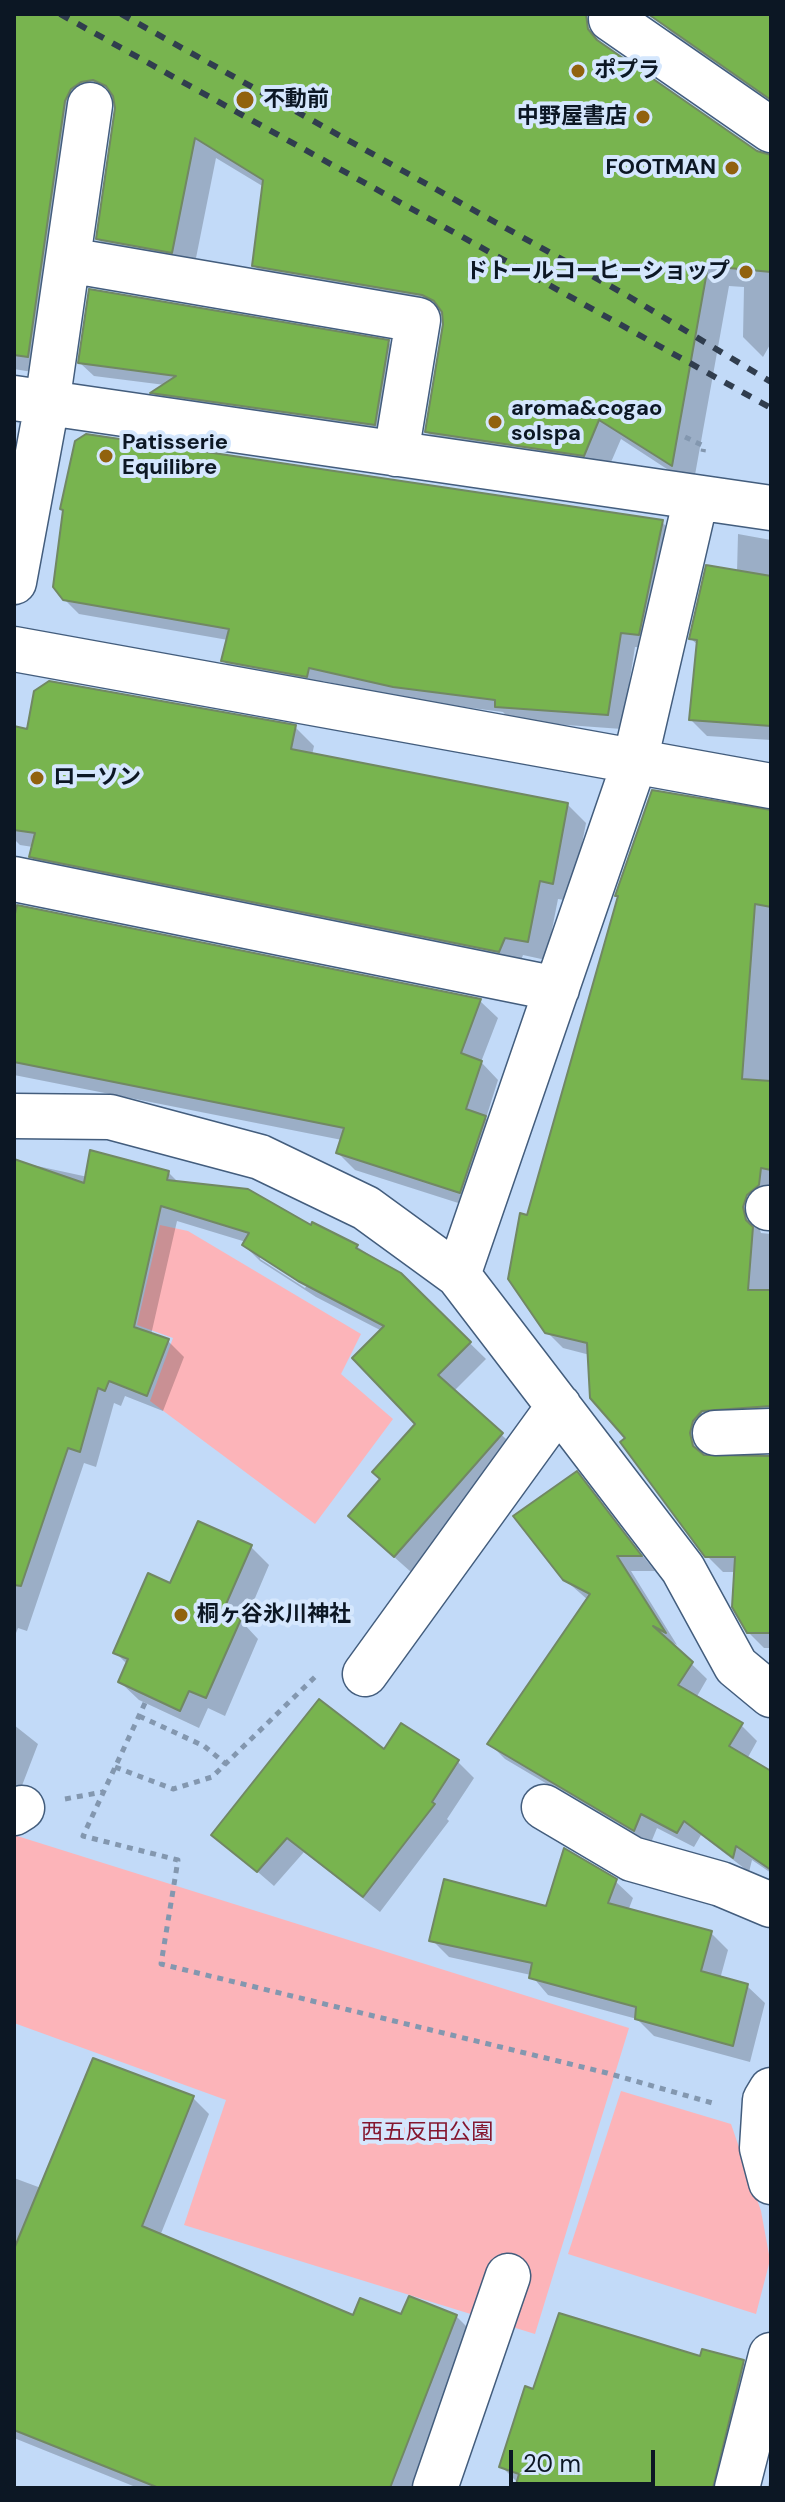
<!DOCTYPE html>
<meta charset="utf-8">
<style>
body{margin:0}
#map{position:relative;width:785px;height:2502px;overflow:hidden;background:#c2daf8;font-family:"DM Sans",sans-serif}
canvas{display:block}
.frame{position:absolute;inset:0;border:16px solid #0c1724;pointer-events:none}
.scale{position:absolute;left:509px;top:2450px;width:146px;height:36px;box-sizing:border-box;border:4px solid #0c1724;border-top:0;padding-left:10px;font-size:24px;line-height:28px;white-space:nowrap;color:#0c1724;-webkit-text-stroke:6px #d5e7fd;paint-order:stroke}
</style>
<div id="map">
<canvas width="785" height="2502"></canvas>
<div class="frame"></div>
<div class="scale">20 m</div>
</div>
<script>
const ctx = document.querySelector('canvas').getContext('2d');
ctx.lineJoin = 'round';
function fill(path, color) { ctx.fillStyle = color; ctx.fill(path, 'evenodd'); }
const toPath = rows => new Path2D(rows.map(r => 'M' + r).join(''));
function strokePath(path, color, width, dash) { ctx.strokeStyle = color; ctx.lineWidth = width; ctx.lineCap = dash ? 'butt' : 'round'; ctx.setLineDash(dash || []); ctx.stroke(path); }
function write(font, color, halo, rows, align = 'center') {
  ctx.font = font + ' "DM Sans","Noto Sans JP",sans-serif'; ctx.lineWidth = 8; ctx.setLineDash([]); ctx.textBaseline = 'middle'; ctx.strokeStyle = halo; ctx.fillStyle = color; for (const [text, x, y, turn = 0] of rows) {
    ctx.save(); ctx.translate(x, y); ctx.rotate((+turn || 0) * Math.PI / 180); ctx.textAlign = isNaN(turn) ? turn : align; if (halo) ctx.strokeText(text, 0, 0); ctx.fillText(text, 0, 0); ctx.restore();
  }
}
fill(toPath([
 [160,1225,188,1231,361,1334,341,1374,393,1419,315,1524,150,1401,173,1338,137,1325],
 [14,1835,629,2028,535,2334,184,2225,226,2100,14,2023],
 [621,2091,731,2124,761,2211,770,2260,756,2314,568,2254]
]), '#fcb4b9');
fill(toPath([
 [14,14,554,14,586,27,609,50,757,153,771,157,771,343,763,357,743,337,744,287,729,286,693,486,621,439,605,476,448,453,427,432,444,316,275,287,254,265,264,187,216,158,193,273,119,260,98,239,116,101,103,102,50,375,14,369],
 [655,14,771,14,771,104,676,38],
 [388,342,402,356,389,438,166,405,153,393,165,385,94,376,80,363],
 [662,522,676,537,653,648,635,647,622,729,511,721,503,712,409,700,323,681,321,690,237,675,223,660,228,640,79,614,64,599],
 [738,534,771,540,771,740,707,736,691,720,699,646,691,639,737,572],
 [295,727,314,746,312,755,567,804,586,823,571,901,558,899,546,960,523,955,518,969,50,875,31,856,33,847,20,845,14,839,14,755],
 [771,811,771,1202,758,1224,761,1233,771,1234,771,1423,705,1452,707,1458,716,1460,771,1456,771,1648,764,1648,748,1632,736,1572,723,1572,706,1555,628,1438,590,1355,563,1348,546,1331,529,1217],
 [19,907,480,1001,498,1018,481,1062,498,1080,486,1118,503,1135,477,1209,355,1170,338,1153,342,1140,14,1075,14,926],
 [14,1161,88,1177,168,1172,179,1183,356,1246,400,1275,486,1359,454,1391,518,1450,411,1572,366,1532,383,1480,418,1424,382,1331,316,1297,260,1261,244,1245,246,1242,177,1221,151,1335,168,1341,184,1357,163,1411,125,1396,121,1406,114,1403,96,1467,84,1463,27,1631,18,1628,14,1638],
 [260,1254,307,1285,305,1288,260,1259],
 [577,1474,655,1571,631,1571,677,1645,667,1640,707,1679,696,1698,741,1725,757,1741,747,1759,771,1773,771,1873,752,1860,749,1872,701,1835,694,1847,657,1828,650,1845,505,1759,489,1743,588,1600,564,1579],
 [251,1547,269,1565,244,1624,258,1639,225,1716,208,1708,199,1728,139,1700,120,1682,128,1665,116,1653,171,1586],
 [14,1725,38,1744,18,1796,14,1795],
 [402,1725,458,1762,474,1778,447,1819,449,1821,380,1912,304,1852,274,1886,214,1834,384,1752],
 [615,1881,633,1898,628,1911,711,1933,728,1950,720,1979,747,1986,765,2003,750,2062,654,2036,637,2019,548,1995,531,1975,449,1957,432,1940,547,1909],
 [193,2098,209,2114,160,2236,354,2317,456,2316,472,2332,412,2488,138,2488,14,2438,14,2178,41,2188],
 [702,2359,743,2362,762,2381,732,2488,518,2488,518,2483,502,2467,534,2391],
 [771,2466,771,2488,768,2488]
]), '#0003');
const building = toPath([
 [14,14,586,14,588,29,597,40,757,151,771,155,771,272,708,266,672,466,599,420,584,456,425,432,443,324,442,312,434,301,422,295,252,266,263,180,195,138,172,253,96,239,115,108,113,96,106,86,93,80,81,82,71,89,65,101,28,357,14,355,14,14],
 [648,14,771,14,771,100,648,14],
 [89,289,389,340,375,425,150,393,176,376,78,363,89,289],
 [86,434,663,520,639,635,621,633,608,715,495,707,495,700,393,687,309,668,307,677,221,661,229,629,63,600,53,587,63,510,60,509,75,441,86,434],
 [706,565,771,576,771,726,689,720,697,640,689,639,706,565],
 [49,681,296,725,291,749,568,803,553,884,540,881,528,942,505,938,499,952,29,857,35,833,14,830,14,726,27,729,34,691,49,681],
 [652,790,771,810,771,907,755,904,742,1079,771,1081,771,1170,761,1168,759,1185,747,1195,743,1207,746,1220,753,1227,748,1290,771,1290,771,1406,702,1411,693,1421,690,1433,693,1446,704,1455,771,1456,771,1633,747,1633,732,1607,735,1557,705,1557,620,1442,625,1438,590,1398,587,1343,545,1333,508,1279,520,1213,527,1215,618,896,615,896,652,790],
 [17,905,481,999,461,1053,482,1061,466,1109,486,1116,460,1193,336,1153,344,1128,14,1062,14,918,17,905],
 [90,1150,169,1171,167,1180,248,1189,311,1225,312,1222,358,1245,356,1248,401,1273,471,1342,438,1375,503,1433,394,1557,348,1516,380,1479,372,1472,415,1424,352,1358,384,1326,298,1281,242,1245,249,1233,161,1206,134,1327,169,1339,147,1396,109,1381,105,1391,98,1388,80,1452,68,1448,21,1586,14,1585,14,1159,84,1183,90,1150],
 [577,1471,642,1556,617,1556,666,1633,653,1626,693,1662,678,1685,743,1723,729,1746,771,1771,771,1870,736,1846,733,1858,684,1821,677,1833,641,1814,634,1831,487,1744,590,1594,563,1580,513,1516,577,1471],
 [198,1521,252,1545,223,1611,241,1619,206,1698,189,1691,180,1711,118,1682,128,1659,113,1653,148,1573,170,1583,198,1521],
 [319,1699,384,1749,401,1723,459,1760,432,1802,435,1804,363,1897,287,1838,257,1872,211,1835,319,1699],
 [564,1848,617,1879,608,1903,712,1931,701,1971,748,1984,733,2046,635,2019,636,2007,529,1978,532,1963,429,1941,444,1879,546,1906,564,1848],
 [93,2058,194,2096,142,2226,353,2315,360,2298,401,2314,409,2296,457,2315,390,2488,159,2488,14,2430,14,2249,93,2058],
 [559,2313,700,2356,702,2349,744,2360,713,2488,515,2488,519,2474,499,2467,525,2386,533,2389,559,2313]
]);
fill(building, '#78b44f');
strokePath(building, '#718863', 2);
const minor = toPath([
 [612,14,611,19,771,130],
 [68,260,418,320,396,454],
 [14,398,771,508],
 [14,582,47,404,90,105],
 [14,649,771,786],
 [14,879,557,989],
 [14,1116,110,1117,260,1157,366,1208,458,1275,683,1569,736,1666,771,1695],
 [768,1208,771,1208],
 [458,1275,635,761,696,498],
 [715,1433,771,1431],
 [365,1674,559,1406],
 [544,1807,632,1859,721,1884,771,1905],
 [14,1813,22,1808],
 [771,2090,765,2100,762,2148,771,2182],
 [435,2488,508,2276],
 [737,2488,771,2355]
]);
strokePath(minor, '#435d7d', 47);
strokePath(toPath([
 [685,437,704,446,703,452],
 [145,1703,83,1836,178,1860,161,1964,607,2073,716,2104],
 [139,1716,204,1746,226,1764],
 [115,1767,173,1789,212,1777,318,1674],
 [65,1799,103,1792]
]), '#8397af', 5, [6, 6]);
strokePath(minor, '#fff', 44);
strokePath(toPath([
 [60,14,771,408],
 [121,14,628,296,771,382]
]), '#303d4e', 6, [10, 10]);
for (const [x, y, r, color] of [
 [578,71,8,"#91620e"],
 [245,100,10,"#91620e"],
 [643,117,8,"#91620e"],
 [732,168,8,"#91620e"],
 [746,272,8,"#91620e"],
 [495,422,8,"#91620e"],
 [106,456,8,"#91620e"],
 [37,778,8,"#91620e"],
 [181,1615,8,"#91620e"]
]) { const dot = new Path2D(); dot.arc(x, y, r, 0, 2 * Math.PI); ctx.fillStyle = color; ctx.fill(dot); strokePath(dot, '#d5e7fd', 3); }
write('bold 22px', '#0c1724', '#d5e7fd', [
 ["ポプラ",594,71],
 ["不動前",263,100],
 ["中野屋書店",627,117,"right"],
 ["FOOTMAN",716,168,"right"],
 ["ドトールコーヒーショップ",730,272,"right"],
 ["aroma&cogao",511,409],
 ["solspa",511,434],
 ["Patisserie",122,443],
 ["Equilibre",122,468],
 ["ローソン",53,778],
 ["桐ヶ谷氷川神社",197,1615]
], 'left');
write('22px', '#84172f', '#d5e7fd', [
 ["西五反田公園",427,2133]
]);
</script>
